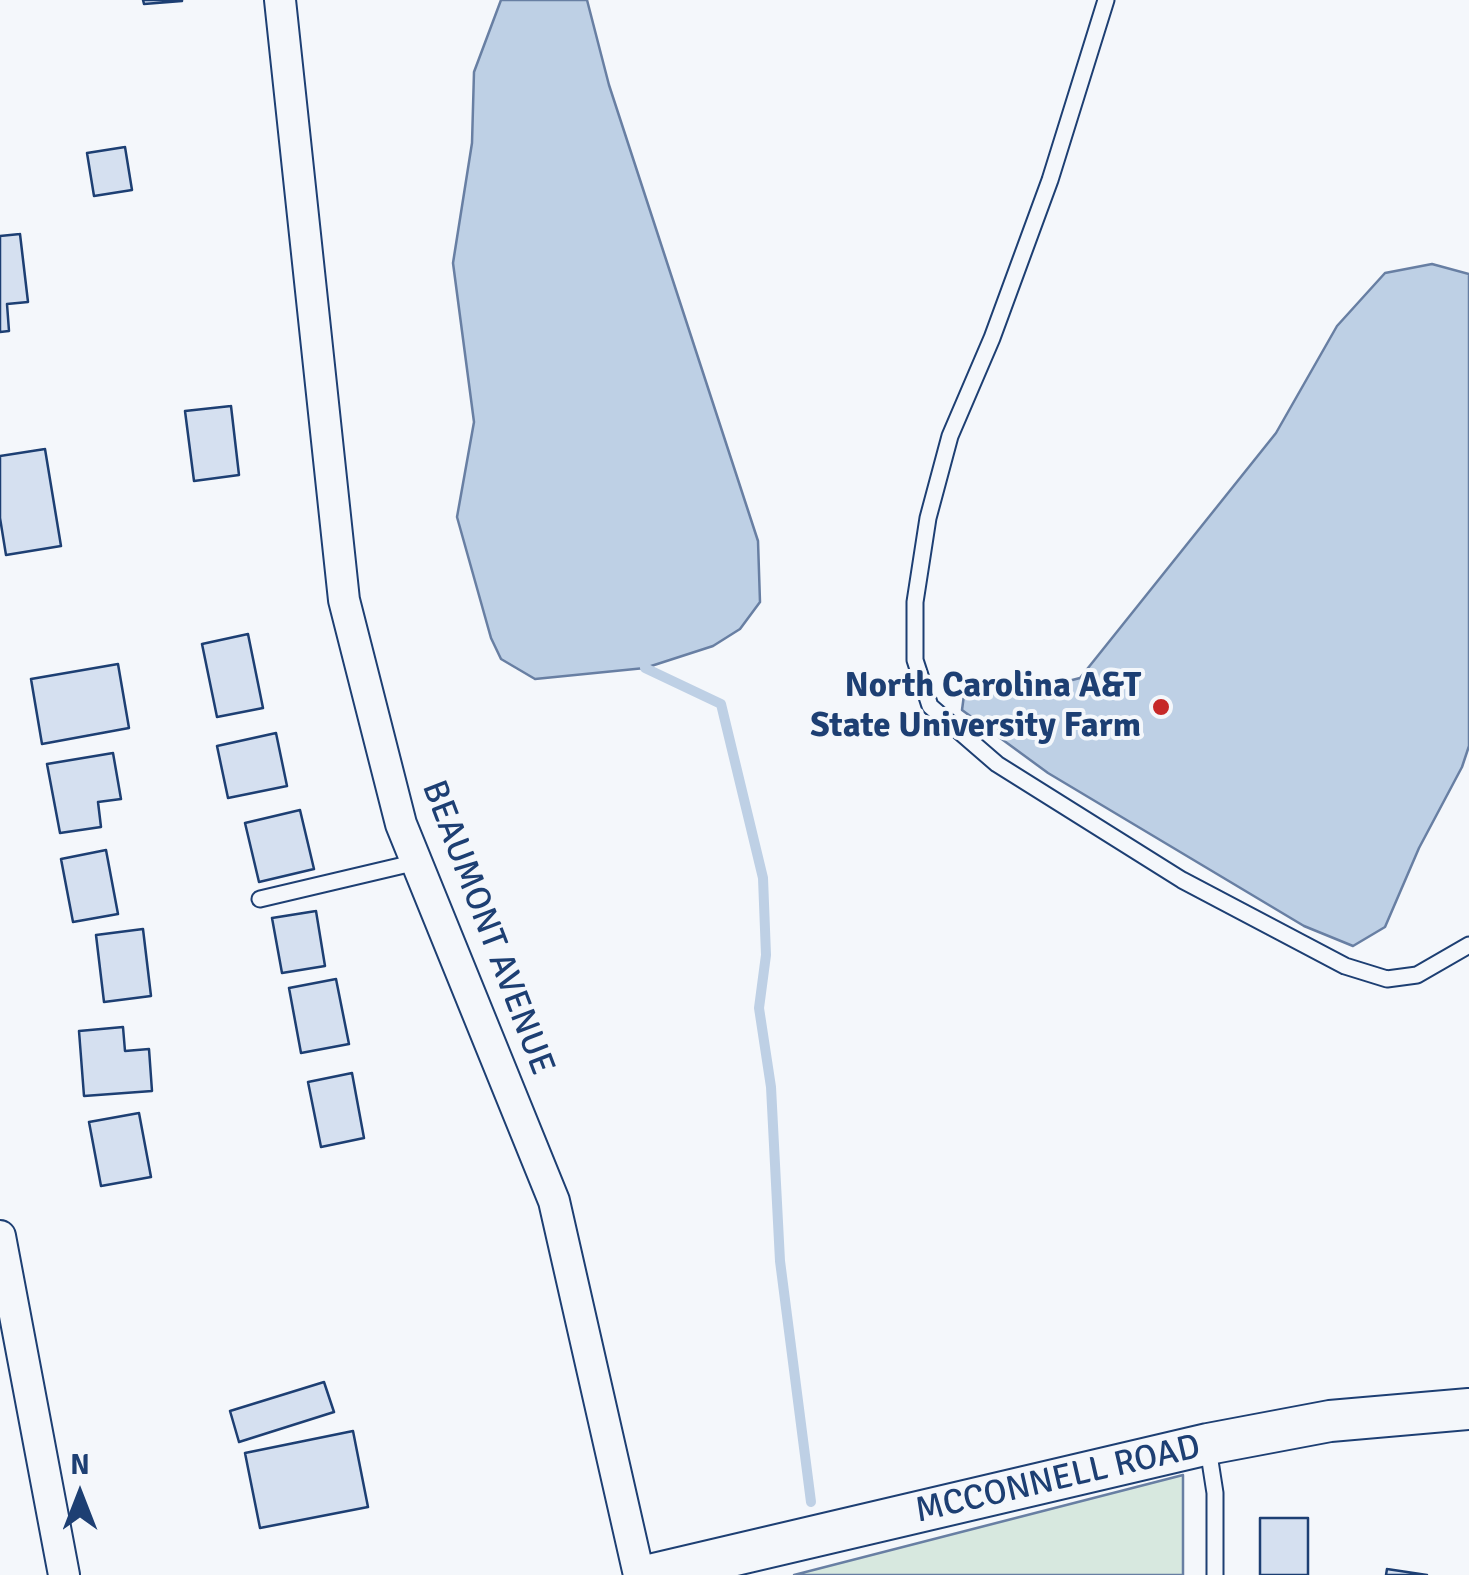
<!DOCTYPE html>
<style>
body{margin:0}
#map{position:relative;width:1469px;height:1575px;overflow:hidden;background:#f4f7fb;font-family:Signika,sans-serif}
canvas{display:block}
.north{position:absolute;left:30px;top:1445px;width:100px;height:100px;-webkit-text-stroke:8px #f4f7fb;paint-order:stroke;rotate:0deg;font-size:28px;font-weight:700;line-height:40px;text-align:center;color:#1d3f73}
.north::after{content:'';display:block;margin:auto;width:35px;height:45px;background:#1d3f73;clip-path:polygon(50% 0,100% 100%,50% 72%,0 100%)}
</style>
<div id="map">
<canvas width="1469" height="1575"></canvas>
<div class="north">N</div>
</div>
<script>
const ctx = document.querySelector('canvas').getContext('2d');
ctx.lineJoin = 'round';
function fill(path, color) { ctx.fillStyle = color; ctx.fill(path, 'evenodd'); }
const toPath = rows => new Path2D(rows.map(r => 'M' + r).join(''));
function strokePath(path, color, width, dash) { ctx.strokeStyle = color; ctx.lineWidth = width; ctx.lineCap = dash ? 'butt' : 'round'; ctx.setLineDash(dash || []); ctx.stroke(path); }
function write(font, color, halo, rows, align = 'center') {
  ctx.font = font + ' Signika,sans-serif'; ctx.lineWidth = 8; ctx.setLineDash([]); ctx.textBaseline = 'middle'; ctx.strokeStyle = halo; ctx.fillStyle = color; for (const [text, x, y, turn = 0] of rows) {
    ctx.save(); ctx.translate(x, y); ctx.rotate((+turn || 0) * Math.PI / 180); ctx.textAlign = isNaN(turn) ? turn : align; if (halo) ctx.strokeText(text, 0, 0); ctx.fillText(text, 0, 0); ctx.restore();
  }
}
const green = toPath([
 [1183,1475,1183,1575,794,1575,1183,1475]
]);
fill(green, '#d7e8df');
strokePath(green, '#687fa3', 2.5);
const water = toPath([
 [501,0,587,0,609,85,758,541,760,602,740,629,713,646,645,668,535,679,501,659,491,638,457,517,474,422,453,263,472,143,474,72,501,0],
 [1432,264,1469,274,1469,746,1462,767,1419,848,1385,927,1353,946,1304,926,1048,773,962,710,964,695,973,683,1010,696,1080,678,1276,433,1337,326,1385,273,1432,264]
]);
fill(water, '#bed0e5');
strokePath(water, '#687fa3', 2.5);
strokePath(toPath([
 [644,659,645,668,721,704,763,878,766,955,759,1008,771,1087,780,1261,811,1502]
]), '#bed0e5', 10);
const building = toPath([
 [143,0,182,0,182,1,144,4,143,0],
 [125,147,132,190,94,196,87,153,125,147],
 [20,234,28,302,7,304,9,331,0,332,0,236,20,234],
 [231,406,239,475,194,481,185,411,231,406],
 [45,449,61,546,6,555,0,518,0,456,45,449],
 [248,634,263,708,217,717,202,644,248,634],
 [118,664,129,728,42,744,31,679,118,664],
 [276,733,287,786,228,798,217,746,276,733],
 [113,753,121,799,98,802,101,827,60,833,47,764,113,753],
 [300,810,314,869,259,882,245,823,300,810],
 [106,850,118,914,73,922,61,859,106,850],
 [316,911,325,966,282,973,272,918,316,911],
 [143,929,151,996,104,1002,96,935,143,929],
 [336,979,349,1044,301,1053,289,988,336,979],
 [123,1027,125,1051,149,1049,152,1091,84,1096,79,1031,123,1027],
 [352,1073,364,1138,321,1147,308,1082,352,1073],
 [139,1113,151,1177,101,1186,89,1122,139,1113],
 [324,1382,334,1412,239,1442,230,1411,324,1382],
 [353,1431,368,1507,260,1528,245,1453,353,1431],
 [1260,1518,1308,1518,1308,1575,1260,1575,1260,1518],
 [1387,1569,1427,1575,1386,1575,1387,1569]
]);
fill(building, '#d5e0f0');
strokePath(building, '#1d3f73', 2.5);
const lane = toPath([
 [1106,0,1050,180,992,338,950,436,928,518,915,602,915,660,930,706,997,764,1182,880,1345,966,1387,979,1417,975,1469,945],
 [260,899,417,862],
 [1208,1448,1215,1493,1215,1575]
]);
const street = toPath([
 [280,0,344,600,401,824,554,1201,639,1575],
 [0,1236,64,1575]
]);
const secondary = toPath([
 [650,1575,1208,1444,1330,1421,1469,1409]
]);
strokePath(lane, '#1d3f73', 19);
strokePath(street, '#1d3f73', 34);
strokePath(secondary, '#1d3f73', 44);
strokePath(lane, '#f4f7fb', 15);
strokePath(street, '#f4f7fb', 30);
strokePath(secondary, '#f4f7fb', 40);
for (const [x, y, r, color] of [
 [1161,707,10,"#c62828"]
]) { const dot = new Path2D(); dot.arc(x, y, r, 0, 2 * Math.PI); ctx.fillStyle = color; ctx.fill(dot); strokePath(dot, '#f4f7fb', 4); }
write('bold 35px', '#1d3f73', '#f4f7fb', [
 ["North Carolina A&T",1141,687],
 ["State University Farm",1141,727]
], 'right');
write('35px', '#1d3f73', '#f4f7fb', [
 ["BEAUMONT AVENUE",487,928,69],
 ["MCCONNELL ROAD",1058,1480,-13]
]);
</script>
